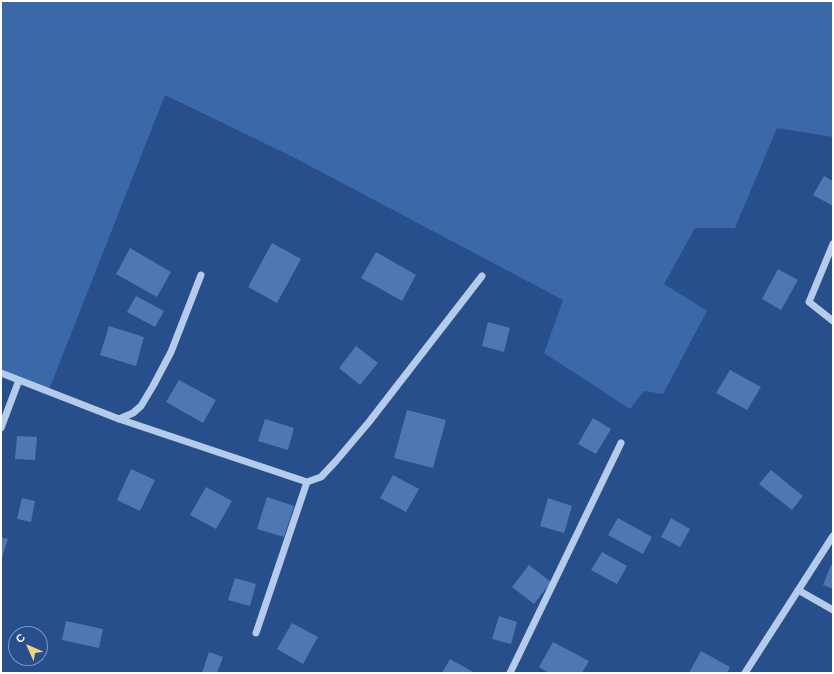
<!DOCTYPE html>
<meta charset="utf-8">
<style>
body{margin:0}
#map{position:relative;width:834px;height:674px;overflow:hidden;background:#264f8c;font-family:Barlow,sans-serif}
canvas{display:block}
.frame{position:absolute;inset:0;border:2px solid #fff;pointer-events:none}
.north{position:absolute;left:8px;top:626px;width:40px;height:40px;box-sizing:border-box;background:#264f8c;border:1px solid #7d95ba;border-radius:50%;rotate:315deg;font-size:11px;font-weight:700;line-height:16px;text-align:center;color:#fff}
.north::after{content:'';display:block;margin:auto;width:14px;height:18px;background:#f3d47a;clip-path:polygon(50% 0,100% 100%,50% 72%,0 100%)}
</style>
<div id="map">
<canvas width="834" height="674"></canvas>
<div class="frame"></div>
<div class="north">С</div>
</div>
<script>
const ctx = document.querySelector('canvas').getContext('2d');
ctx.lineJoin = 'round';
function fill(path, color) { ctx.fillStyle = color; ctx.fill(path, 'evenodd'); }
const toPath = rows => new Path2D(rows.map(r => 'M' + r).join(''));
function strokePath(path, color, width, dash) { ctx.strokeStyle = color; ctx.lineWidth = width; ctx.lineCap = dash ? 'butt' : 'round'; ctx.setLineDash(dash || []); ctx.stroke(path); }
fill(toPath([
 [1,1,833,1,833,137,777,128,735,228,695,228,664,284,707,311,663,394,644,391,630,409,544,353,563,300,293,157,165,95,47,395,1,377]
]), '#3b68a8');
fill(toPath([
 [824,176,833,181,833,206,813,195],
 [272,243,301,259,277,303,248,287],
 [130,248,171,272,157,297,116,274],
 [376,252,416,275,402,301,361,278],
 [778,269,798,280,781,310,762,299],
 [136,296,164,311,155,327,127,312],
 [488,322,510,328,504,352,482,346],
 [109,326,144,337,136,366,100,355],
 [356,346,378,363,360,385,339,368],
 [730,370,761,387,747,410,716,393],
 [179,380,216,400,203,423,166,402],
 [407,410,446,420,433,468,394,458],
 [593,418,611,429,596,454,578,444],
 [265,419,294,428,288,450,258,441],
 [17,436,37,437,35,460,15,459],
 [131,469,155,480,140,511,117,500],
 [771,470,803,496,792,510,759,484],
 [393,475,419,489,406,512,380,498],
 [206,487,232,501,216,529,190,515],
 [267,497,294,506,284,537,257,529],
 [22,498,35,501,31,522,17,519],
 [548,498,572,506,564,533,540,526],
 [618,518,652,537,643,554,608,535],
 [671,518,690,529,680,547,661,537],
 [1,537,8,539,1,561],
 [602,552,627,566,617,584,591,570],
 [529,565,551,582,534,604,512,587],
 [831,565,833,566,833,589,823,585],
 [235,578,256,584,250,606,228,600],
 [499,616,517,622,511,644,492,639],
 [66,621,103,629,99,648,62,640],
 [292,623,318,637,303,664,277,649],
 [553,642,589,661,582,673,549,673,539,667],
 [701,651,730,667,727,673,689,673],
 [209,652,223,657,217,673,202,673],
 [450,659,475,673,442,673]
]), '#4f78b2');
strokePath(toPath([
 [833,244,809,302,833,321],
 [1,373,119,419,307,482,321,477,336,461,369,422,482,276],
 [119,419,133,413,141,406,153,386,171,352,201,275],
 [1,428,19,380],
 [798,590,833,610],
 [256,633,307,482],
 [510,673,621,443],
 [745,673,833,536]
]), '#b5cbea', 7);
</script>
